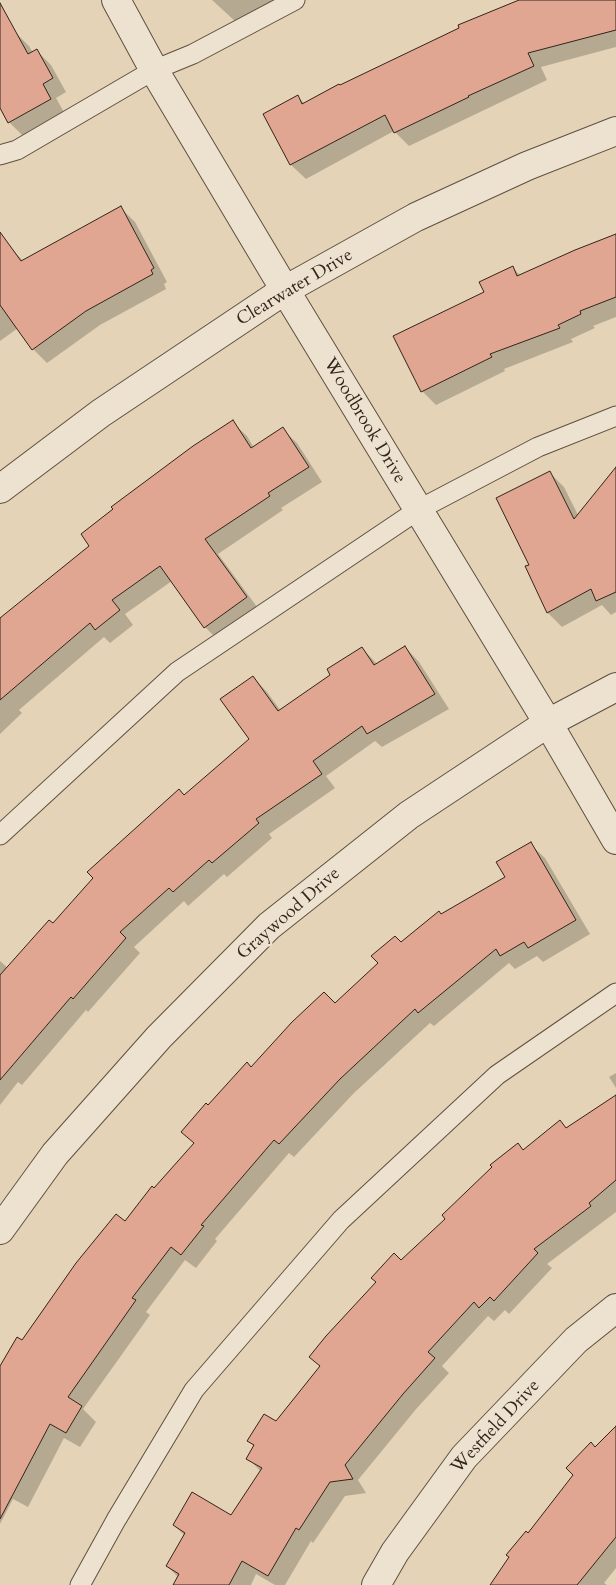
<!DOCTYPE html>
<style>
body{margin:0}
canvas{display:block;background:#e4d3b6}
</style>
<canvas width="616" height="1585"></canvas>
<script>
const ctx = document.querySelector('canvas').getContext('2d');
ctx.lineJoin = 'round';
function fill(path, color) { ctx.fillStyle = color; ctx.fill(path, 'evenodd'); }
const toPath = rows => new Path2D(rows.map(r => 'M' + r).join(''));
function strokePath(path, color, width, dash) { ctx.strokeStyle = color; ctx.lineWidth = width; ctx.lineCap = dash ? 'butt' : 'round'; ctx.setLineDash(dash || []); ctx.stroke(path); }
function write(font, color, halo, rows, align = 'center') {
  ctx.font = font + ' Cardo,serif'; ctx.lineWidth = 5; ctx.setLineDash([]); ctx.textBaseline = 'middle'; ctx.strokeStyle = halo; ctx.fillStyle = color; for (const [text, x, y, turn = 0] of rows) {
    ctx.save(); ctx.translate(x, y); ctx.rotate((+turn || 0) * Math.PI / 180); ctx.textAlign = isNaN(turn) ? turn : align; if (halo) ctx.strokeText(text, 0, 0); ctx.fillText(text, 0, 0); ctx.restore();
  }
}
fill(toPath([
 [212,0,276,0,236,22],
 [522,0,616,0,616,47,541,67,547,80,409,146,394,131,306,179,291,165,264,114,298,97,305,104],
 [15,32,29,46,33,53,37,51,51,65,66,92,56,98,65,114,24,137,9,122,0,105,0,41],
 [121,208,135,222,167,282,164,284,166,289,100,325,47,363,33,349,18,328,0,341,0,245,5,241,23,261],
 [616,235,616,317,593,326,595,328,571,339,573,342,504,369,505,371,436,405,422,391,485,292,513,268,521,276],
 [232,422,247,436,254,448,282,429,297,443,322,482,281,508,283,510,218,554,260,611,219,641,205,627,172,581,125,614,133,625,110,643,104,637,19,710,22,713,0,734,0,620,91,546],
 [616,469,616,612,611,615,602,605,562,627,548,613,531,565,550,473,564,487,578,515],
 [405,647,419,662,449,709,382,747,375,741,326,776,335,788,269,834,272,838,227,877,224,874,188,906,184,901,134,947,140,953,88,1012,86,1010,22,1085,18,1082,0,1105,0,961,8,968,185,797,251,739,253,677,267,692,281,711,332,675,362,648,377,664],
 [530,844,545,858,590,934,543,962,537,956,515,969,509,963,434,1026,430,1023,354,1093,294,1157,289,1153,215,1239,217,1241,196,1268,185,1260,146,1312,150,1315,83,1409,96,1422,80,1447,64,1438,28,1507,13,1499,0,1524,0,1368,195,1143,208,1107,251,1068,335,1004,401,943,441,915,507,878],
 [616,1073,616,1088,609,1077],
 [616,1097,616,1212,547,1264,552,1268,509,1314,505,1310,494,1321,488,1316,442,1366,449,1373,417,1408,358,1480,366,1493,345,1496,313,1543,311,1541,285,1585,275,1585,256,1574,251,1585,174,1585,179,1578,167,1566,185,1536,174,1525,232,1517,261,1472,248,1458,255,1447,248,1441,276,1423,321,1367,310,1357,401,1261,523,1151,567,1129],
 [616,1428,616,1568,604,1583,607,1585,492,1585,528,1535,595,1449]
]), '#0003');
const building = toPath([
 [519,0,616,0,616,30,528,53,534,66,468,96,469,97,394,133,385,115,290,165,263,114,298,95,302,104,339,84,340,85,459,28,458,25,519,0],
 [0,3,28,54,37,49,53,78,43,84,51,99,8,123,0,108,0,3],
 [121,206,154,268,151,270,153,274,86,311,32,350,0,305,0,232,21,261,121,206],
 [616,234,616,297,580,311,581,314,558,325,560,328,490,354,492,357,421,392,393,336,484,292,479,282,513,266,517,276,575,250,616,234],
 [233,420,251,448,283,427,309,467,268,493,270,496,205,539,247,597,204,628,160,566,112,600,120,610,95,630,90,623,0,700,0,618,89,546,81,534,113,509,111,507,193,446,233,420],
 [616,467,616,592,596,601,591,589,547,613,525,566,529,565,496,498,550,471,574,519,616,467],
 [405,646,435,694,367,734,362,726,313,761,322,774,256,819,259,823,212,863,209,860,173,892,169,888,120,932,126,938,73,999,71,997,0,1080,0,975,49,920,53,923,93,878,87,872,179,789,184,795,249,739,220,699,253,676,278,711,330,675,327,669,362,647,374,665,405,646],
 [531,842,576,920,528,948,524,942,500,956,496,949,418,1013,415,1009,340,1079,279,1144,274,1140,201,1225,204,1226,181,1255,171,1247,132,1298,136,1300,68,1397,82,1406,66,1433,50,1424,0,1519,0,1366,17,1337,22,1340,76,1263,116,1214,125,1221,152,1186,154,1188,194,1143,181,1132,206,1103,208,1105,247,1062,251,1067,292,1022,324,992,335,1003,378,963,371,956,395,936,401,942,439,911,441,914,505,877,496,862,531,842],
 [616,1095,616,1180,589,1203,591,1206,534,1249,538,1253,494,1301,490,1297,479,1308,474,1302,428,1352,435,1358,403,1394,345,1465,353,1479,330,1482,299,1530,296,1528,268,1576,242,1561,229,1585,173,1585,179,1574,166,1566,185,1533,173,1525,192,1492,231,1515,262,1468,246,1459,254,1445,247,1441,264,1414,276,1421,320,1366,309,1357,326,1336,376,1282,371,1278,394,1253,401,1260,445,1219,442,1215,492,1167,490,1165,518,1143,523,1150,560,1120,566,1128,616,1095],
 [616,1426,616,1537,577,1585,490,1585,509,1557,506,1555,526,1531,528,1533,573,1475,566,1468,591,1442,595,1447,616,1426]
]);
fill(building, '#e1a691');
strokePath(building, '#32251a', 1);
const service = toPath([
 [0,155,17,150,154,70,193,54,295,0],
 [0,835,177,672,418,510,538,447,616,416],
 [80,1585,116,1520,194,1390,341,1220,497,1075,616,993]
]);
const minor = toPath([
 [116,0,154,70,285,290,548,723,616,840],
 [0,489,101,413,285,290,416,217,527,166,616,131],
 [0,1230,55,1154,159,1037,269,926,409,815,548,723,616,687],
 [376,1585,395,1552,464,1457,576,1340,616,1308]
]);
strokePath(service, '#5e5041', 21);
strokePath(minor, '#5e5041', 30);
strokePath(service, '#ede2d0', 19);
strokePath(minor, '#ede2d0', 28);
write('18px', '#32251a', '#ede2d0', [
 ["Clearwater Drive",295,288,-31],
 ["Woodbrook Drive",364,421,59],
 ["Graywood Drive",289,914,-41],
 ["Westfield Drive",496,1427,-47]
]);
</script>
